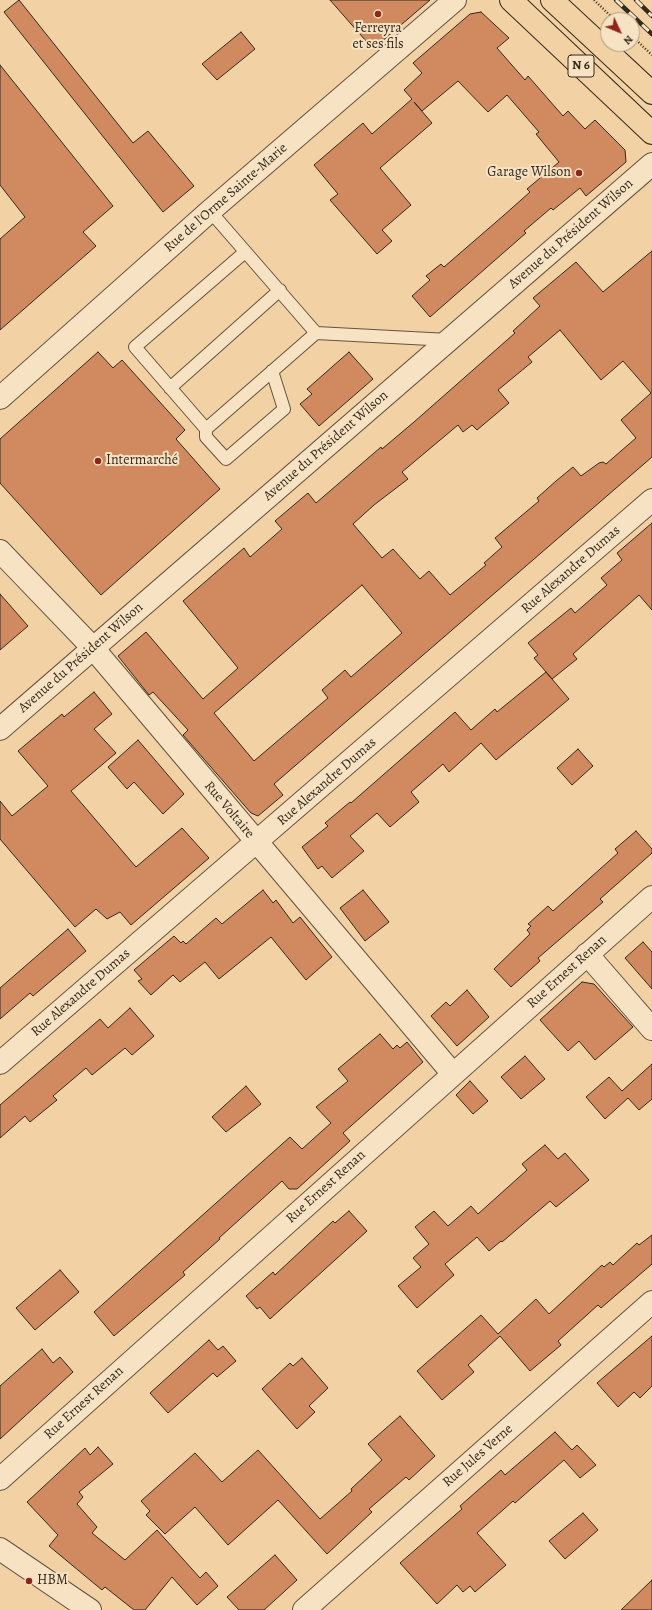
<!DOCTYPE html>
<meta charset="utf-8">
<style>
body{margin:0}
#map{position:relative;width:652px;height:1610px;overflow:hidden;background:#f2d2a4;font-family:Alegreya,serif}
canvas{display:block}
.north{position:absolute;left:600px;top:12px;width:40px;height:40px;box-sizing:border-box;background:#f7e2c4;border:1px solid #a99880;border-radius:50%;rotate:134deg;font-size:11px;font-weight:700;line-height:16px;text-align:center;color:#34291b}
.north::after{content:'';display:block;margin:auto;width:14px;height:18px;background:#8f2418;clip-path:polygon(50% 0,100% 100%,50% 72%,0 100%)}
</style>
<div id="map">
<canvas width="652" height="1610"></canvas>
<div class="north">N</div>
</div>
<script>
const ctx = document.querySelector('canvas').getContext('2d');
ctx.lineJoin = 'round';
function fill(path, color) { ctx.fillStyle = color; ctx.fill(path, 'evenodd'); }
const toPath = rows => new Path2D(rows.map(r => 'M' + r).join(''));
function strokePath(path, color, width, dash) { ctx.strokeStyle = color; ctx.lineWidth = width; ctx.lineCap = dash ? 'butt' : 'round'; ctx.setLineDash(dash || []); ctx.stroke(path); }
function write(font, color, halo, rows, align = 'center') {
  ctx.font = font + ' Alegreya,serif'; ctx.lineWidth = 4; ctx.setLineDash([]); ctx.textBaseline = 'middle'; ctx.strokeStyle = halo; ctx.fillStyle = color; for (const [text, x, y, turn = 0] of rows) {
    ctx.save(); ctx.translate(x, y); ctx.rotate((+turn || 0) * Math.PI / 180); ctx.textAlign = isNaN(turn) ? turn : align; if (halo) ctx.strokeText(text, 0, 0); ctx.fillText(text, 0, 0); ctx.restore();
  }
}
const building = toPath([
 [19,0,133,143,148,131,194,186,163,212,4,12,19,0],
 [330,0,430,0,373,49,330,0],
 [481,12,509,38,497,48,525,80,528,76,563,116,568,111,585,129,595,120,625,150,626,162,586,196,580,188,553,210,551,208,524,231,526,233,430,317,412,296,430,280,426,276,441,264,444,267,503,216,530,192,527,189,559,162,536,134,539,132,507,95,488,112,458,81,422,111,414,102,432,123,380,168,411,205,382,230,392,241,377,254,330,200,338,194,314,165,363,123,372,134,412,99,404,90,422,73,413,63,470,14,481,12],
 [241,32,255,49,217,80,202,64,241,32],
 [0,65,113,206,83,232,96,246,0,330,0,239,25,217,0,185,0,65],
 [652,251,652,457,274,784,283,795,258,816,251,813,183,735,188,730,153,692,149,695,118,656,146,632,203,699,238,668,183,601,244,548,250,557,282,529,275,521,308,493,316,503,381,447,382,449,414,422,515,333,513,331,540,306,533,298,576,262,603,292,652,251],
 [560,330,601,380,623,361,651,393,621,420,636,438,606,464,603,462,599,463,581,476,573,467,556,481,537,498,539,501,495,538,502,547,484,563,486,565,450,595,429,571,420,579,393,549,382,558,353,524,374,505,408,479,402,472,458,425,463,432,472,425,477,430,509,403,498,390,532,362,528,357,560,330],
 [362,585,402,633,351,677,345,670,322,690,328,698,254,761,214,713,362,585],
 [98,352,113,368,122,360,185,430,176,439,220,489,101,595,0,483,0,439,98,352],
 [349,352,373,379,319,426,300,404,312,394,307,389,349,352],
 [652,523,652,610,639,595,573,654,577,659,552,679,534,658,538,655,528,643,571,608,575,613,607,585,601,578,622,560,617,553,652,523],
 [0,594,28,626,0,650,0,594],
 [546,672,569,699,496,760,481,743,449,772,443,764,411,792,419,802,390,827,377,813,350,836,364,851,332,878,322,866,318,869,302,847,328,826,325,823,350,802,351,803,455,712,471,730,495,709,497,712,546,672],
 [94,692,112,714,94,729,116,753,71,791,136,867,182,828,209,858,131,925,120,912,107,919,96,909,75,927,0,839,0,801,12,816,48,786,18,751,62,714,64,717,94,692],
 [138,740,184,794,163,814,134,782,127,789,108,767,138,740],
 [578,749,593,766,572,785,557,768,578,749],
 [636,831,652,849,652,853,600,899,603,902,538,958,540,961,511,987,494,969,530,934,527,930,531,926,528,924,548,906,553,911,618,853,615,849,636,831],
 [263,890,273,903,276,900,293,923,300,917,332,957,306,980,271,937,219,979,205,962,180,982,173,975,151,995,138,981,142,979,134,970,174,936,181,943,183,941,186,944,216,918,222,924,263,890],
 [363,890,389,922,365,941,340,908,363,890],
 [68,929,86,951,33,996,30,993,0,1019,0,988,68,929],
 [643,942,652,952,652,989,625,958,643,942],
 [582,982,594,984,633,1027,595,1060,579,1041,568,1051,540,1020,582,982],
 [467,990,489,1017,457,1046,431,1016,446,1002,450,1006,467,990],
 [130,1008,154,1036,132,1055,125,1048,92,1075,86,1068,53,1096,57,1100,30,1122,25,1116,0,1138,0,1105,100,1019,108,1028,130,1008],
 [380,1034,393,1049,397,1045,400,1048,407,1042,423,1062,343,1133,350,1141,297,1189,289,1189,282,1181,219,1238,220,1239,183,1272,185,1275,114,1336,94,1312,290,1137,302,1149,331,1123,316,1107,348,1081,338,1069,380,1034],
 [525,1056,545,1079,521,1099,501,1077,525,1056],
 [652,1064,652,1099,639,1110,628,1098,605,1119,586,1097,609,1077,622,1091,652,1064],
 [470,1081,488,1101,473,1114,456,1095,470,1081],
 [246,1086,261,1104,226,1132,212,1117,246,1086],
 [545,1145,558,1159,565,1153,589,1180,556,1207,550,1201,502,1242,501,1241,489,1251,477,1237,445,1264,454,1275,417,1308,398,1286,421,1267,413,1258,429,1244,415,1227,434,1211,448,1226,471,1206,478,1214,527,1170,522,1164,545,1145],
 [349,1211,367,1231,270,1319,260,1307,257,1309,246,1296,273,1272,275,1275,333,1221,335,1223,349,1211],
 [652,1235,652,1264,601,1308,598,1305,558,1341,561,1345,530,1371,500,1336,468,1365,474,1372,442,1400,417,1371,481,1315,498,1334,536,1299,549,1314,602,1265,604,1267,610,1262,613,1265,637,1243,639,1245,652,1235],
 [60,1270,79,1292,35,1330,16,1308,60,1270],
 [652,1336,652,1386,640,1398,634,1392,618,1407,597,1383,652,1336],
 [209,1340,218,1350,223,1346,236,1361,217,1377,213,1373,168,1413,150,1393,209,1340],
 [42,1349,53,1363,60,1357,73,1372,0,1439,0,1386,42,1349],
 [302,1358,328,1388,309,1406,315,1412,297,1429,262,1389,290,1363,293,1366,302,1358],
 [400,1416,435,1456,409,1480,406,1477,369,1509,372,1512,327,1554,278,1500,228,1545,195,1507,165,1534,146,1515,150,1511,141,1501,195,1453,222,1482,258,1450,320,1519,352,1491,351,1489,382,1460,368,1444,400,1416],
 [555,1432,572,1450,577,1445,596,1465,580,1478,564,1460,515,1503,513,1501,477,1533,506,1565,475,1592,470,1586,463,1592,457,1585,437,1604,400,1563,462,1509,460,1506,501,1470,505,1475,555,1432],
 [98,1447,113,1464,79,1492,83,1497,77,1504,97,1527,92,1533,125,1560,157,1530,200,1578,206,1572,218,1586,197,1605,172,1577,145,1610,134,1610,105,1587,102,1590,49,1546,58,1535,27,1502,85,1448,90,1455,98,1447],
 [583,1513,598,1530,565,1559,549,1541,583,1513],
 [275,1555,297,1580,264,1610,239,1610,227,1597,275,1555],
 [652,1580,652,1610,621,1610,652,1580]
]);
fill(building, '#d18a5f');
strokePath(building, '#34291b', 1);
const lane = toPath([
 [245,252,135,347,206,429,206,437,226,459,284,409,272,371],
 [316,333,449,340],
 [170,388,280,290],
 [206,429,316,333,210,211]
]);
const street = toPath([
 [0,398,210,211,455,0],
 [0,551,93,648,453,1074],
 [0,729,652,164],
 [587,954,652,1029],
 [0,1063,652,500],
 [0,1479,652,897],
 [0,1549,90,1610],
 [304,1610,652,1302]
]);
const primary = toPath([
 [511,0,652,133],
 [552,0,652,93]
]);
strokePath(lane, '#64533d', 14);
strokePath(street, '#64533d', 24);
strokePath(primary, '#34291b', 24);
strokePath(toPath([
 [594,0,615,20],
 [632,36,652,55]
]), '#34291b', 2.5, [1, 2]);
strokePath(lane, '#f7e2c4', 12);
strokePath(street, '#f7e2c4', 22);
strokePath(primary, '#f2d2a4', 22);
const rail = toPath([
 [616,0,652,34],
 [636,0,652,16]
]);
strokePath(rail, '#34291b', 4.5);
strokePath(rail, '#f7e2c4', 3, [9]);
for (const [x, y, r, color] of [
 [378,14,4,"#8f2418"],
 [579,173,4,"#8f2418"],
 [98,461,4,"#8f2418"],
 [29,1581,4,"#8f2418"]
]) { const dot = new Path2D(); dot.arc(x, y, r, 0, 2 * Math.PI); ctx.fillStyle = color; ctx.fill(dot); strokePath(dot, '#f7e2c4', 1.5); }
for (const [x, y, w] of [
 [581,66,26]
]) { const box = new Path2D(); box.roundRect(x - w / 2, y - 11, w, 22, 3); ctx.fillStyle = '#f7e2c4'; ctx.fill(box); strokePath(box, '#34291b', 1); }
write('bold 13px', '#34291b', null, [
 ["N 6",581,66]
]);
write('14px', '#34291b', '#f7e2c4', [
 ["Ferreyra",378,29,"center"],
 ["et ses fils",378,45,"center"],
 ["Garage Wilson",571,173,"right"],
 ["Intermarché",106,461],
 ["HBM",37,1581]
], 'left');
write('14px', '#34291b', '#f7e2c4', [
 ["Rue de l'Orme Sainte-Marie",226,198,-41],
 ["Avenue du Président Wilson",571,234,-41],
 ["Avenue du Président Wilson",326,446,-41],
 ["Rue Alexandre Dumas",571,570,-41],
 ["Avenue du Président Wilson",81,658,-41],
 ["Rue Alexandre Dumas",327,782,-41],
 ["Rue Voltaire",229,810,50],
 ["Rue Ernest Renan",567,972,-42],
 ["Rue Alexandre Dumas",81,993,-41],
 ["Rue Ernest Renan",326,1187,-42],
 ["Rue Ernest Renan",84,1403,-42],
 ["Rue Jules Verne",478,1456,-41]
]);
</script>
